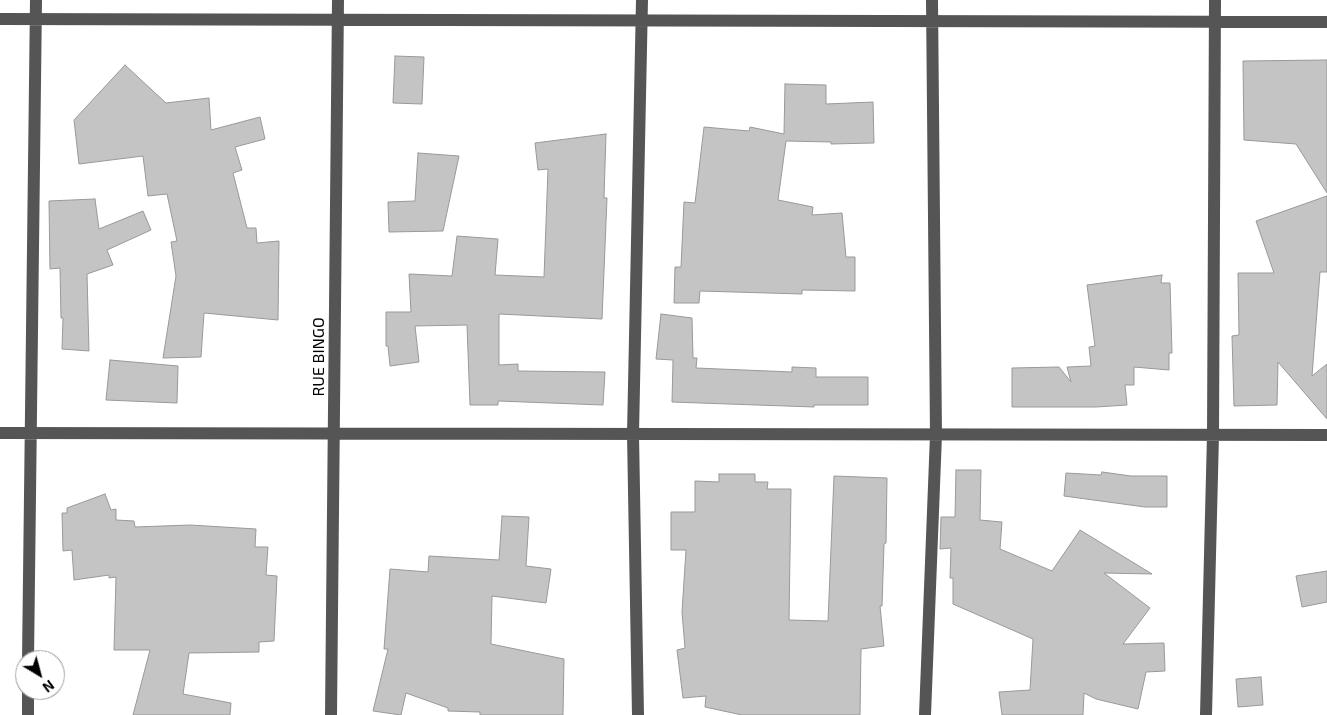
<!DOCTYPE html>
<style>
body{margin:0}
#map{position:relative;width:1327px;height:715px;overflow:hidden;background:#fff;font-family:"Exo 2",sans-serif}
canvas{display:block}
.north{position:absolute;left:15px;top:650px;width:50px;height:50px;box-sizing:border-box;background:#fff;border:1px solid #999;border-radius:50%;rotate:143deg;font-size:14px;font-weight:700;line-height:20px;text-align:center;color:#000}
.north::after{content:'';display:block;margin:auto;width:18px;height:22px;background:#000;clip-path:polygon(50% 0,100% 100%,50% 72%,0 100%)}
</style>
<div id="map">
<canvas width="1327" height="715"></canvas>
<div class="north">N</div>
</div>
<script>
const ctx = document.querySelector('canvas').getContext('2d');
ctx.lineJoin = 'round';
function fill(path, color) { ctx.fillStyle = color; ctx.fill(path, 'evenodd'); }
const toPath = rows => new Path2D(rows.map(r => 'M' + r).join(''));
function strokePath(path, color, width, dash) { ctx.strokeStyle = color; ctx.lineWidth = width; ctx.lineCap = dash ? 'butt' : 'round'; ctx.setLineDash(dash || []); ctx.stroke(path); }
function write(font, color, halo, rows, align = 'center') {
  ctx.font = font + ' "Exo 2",sans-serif'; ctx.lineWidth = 5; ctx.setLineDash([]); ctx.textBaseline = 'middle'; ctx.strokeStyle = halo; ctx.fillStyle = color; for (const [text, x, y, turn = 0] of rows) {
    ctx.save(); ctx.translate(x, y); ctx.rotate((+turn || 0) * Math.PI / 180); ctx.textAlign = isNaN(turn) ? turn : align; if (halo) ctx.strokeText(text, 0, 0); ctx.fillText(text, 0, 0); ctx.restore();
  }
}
const building = toPath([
 [395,56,424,57,422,104,393,103,395,56],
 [1327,60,1327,193,1296,144,1244,140,1243,61,1327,60],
 [125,65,166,103,209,98,211,130,260,117,265,139,235,147,242,170,233,173,247,228,256,228,257,243,279,241,278,320,204,313,201,357,163,358,176,276,171,242,177,241,167,194,148,196,143,156,79,164,74,120,125,65],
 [785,84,826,85,826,104,873,102,874,143,831,144,831,142,786,141,778,200,813,207,812,215,842,213,846,257,855,257,855,291,802,290,802,294,700,291,699,303,674,303,675,267,681,267,684,202,695,203,704,127,749,131,750,127,784,134,785,84],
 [606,134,604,198,607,198,602,319,499,314,499,365,518,364,518,371,605,372,603,405,498,401,498,405,470,405,467,325,415,326,419,362,390,366,388,346,386,346,386,312,411,312,409,274,452,276,457,236,498,239,495,275,544,277,548,169,538,170,535,143,606,134],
 [418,153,459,156,443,231,389,232,388,202,415,201,418,153],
 [1327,196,1327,272,1320,272,1312,376,1327,364,1327,419,1278,362,1277,405,1234,406,1232,336,1239,335,1238,273,1274,273,1256,221,1327,196],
 [95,199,99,229,143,211,151,230,107,250,113,265,87,274,89,351,62,349,63,318,61,318,60,268,50,269,49,201,95,199],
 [1162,275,1161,283,1170,283,1172,353,1169,353,1169,370,1134,367,1134,385,1125,385,1127,405,1096,407,1012,407,1012,368,1059,367,1071,382,1067,367,1091,366,1089,347,1095,346,1087,285,1162,275],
 [661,314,692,318,693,358,697,358,696,368,792,372,792,367,816,368,816,377,868,377,868,405,814,405,814,407,672,402,673,360,656,359,661,314],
 [110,360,178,366,177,403,106,400,110,360],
 [956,470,981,470,980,520,1002,522,1000,549,1052,571,1080,530,1152,574,1104,573,1150,608,1123,644,1164,643,1165,671,1146,672,1138,709,1096,699,1084,693,1083,715,1002,715,999,692,1030,690,1033,639,953,604,953,578,950,578,951,548,940,549,941,517,955,517,956,470],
 [1102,472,1131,476,1167,476,1167,507,1145,507,1064,496,1066,473,1101,475,1102,472],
 [719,474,755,474,755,482,768,482,767,489,791,489,789,620,828,621,834,476,887,478,886,543,884,544,882,606,880,606,884,646,861,649,860,715,742,715,705,707,706,696,683,698,677,650,685,648,682,612,686,550,671,550,671,512,695,512,695,481,719,482,719,474],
 [105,494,111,510,116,509,116,520,134,521,135,527,190,525,256,529,255,547,268,547,266,575,277,576,274,641,259,642,259,652,189,653,183,694,231,703,230,715,133,715,150,650,114,650,116,577,109,578,109,575,74,580,72,550,63,551,62,513,67,513,67,508,105,494],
 [502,516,529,517,526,566,551,569,546,603,492,596,491,644,564,659,563,715,480,715,480,712,448,711,448,708,406,693,401,715,373,711,388,649,384,649,390,569,428,572,429,556,499,560,502,516],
 [1327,571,1327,602,1302,607,1296,576,1327,571],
 [1261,677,1263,705,1238,707,1236,679,1261,677]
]);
fill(building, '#c4c4c4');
strokePath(building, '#999', 1);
strokePath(toPath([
 [0,19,1327,22],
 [0,433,1327,435],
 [28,660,36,0],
 [28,715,28,690],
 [331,715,338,0],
 [638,715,633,434,642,0],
 [925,715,936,435,932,0],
 [1206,715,1213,435,1215,0]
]), '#555', 12);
write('16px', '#000', '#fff', [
 ["RUE BINGO",319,357,-90]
]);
</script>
